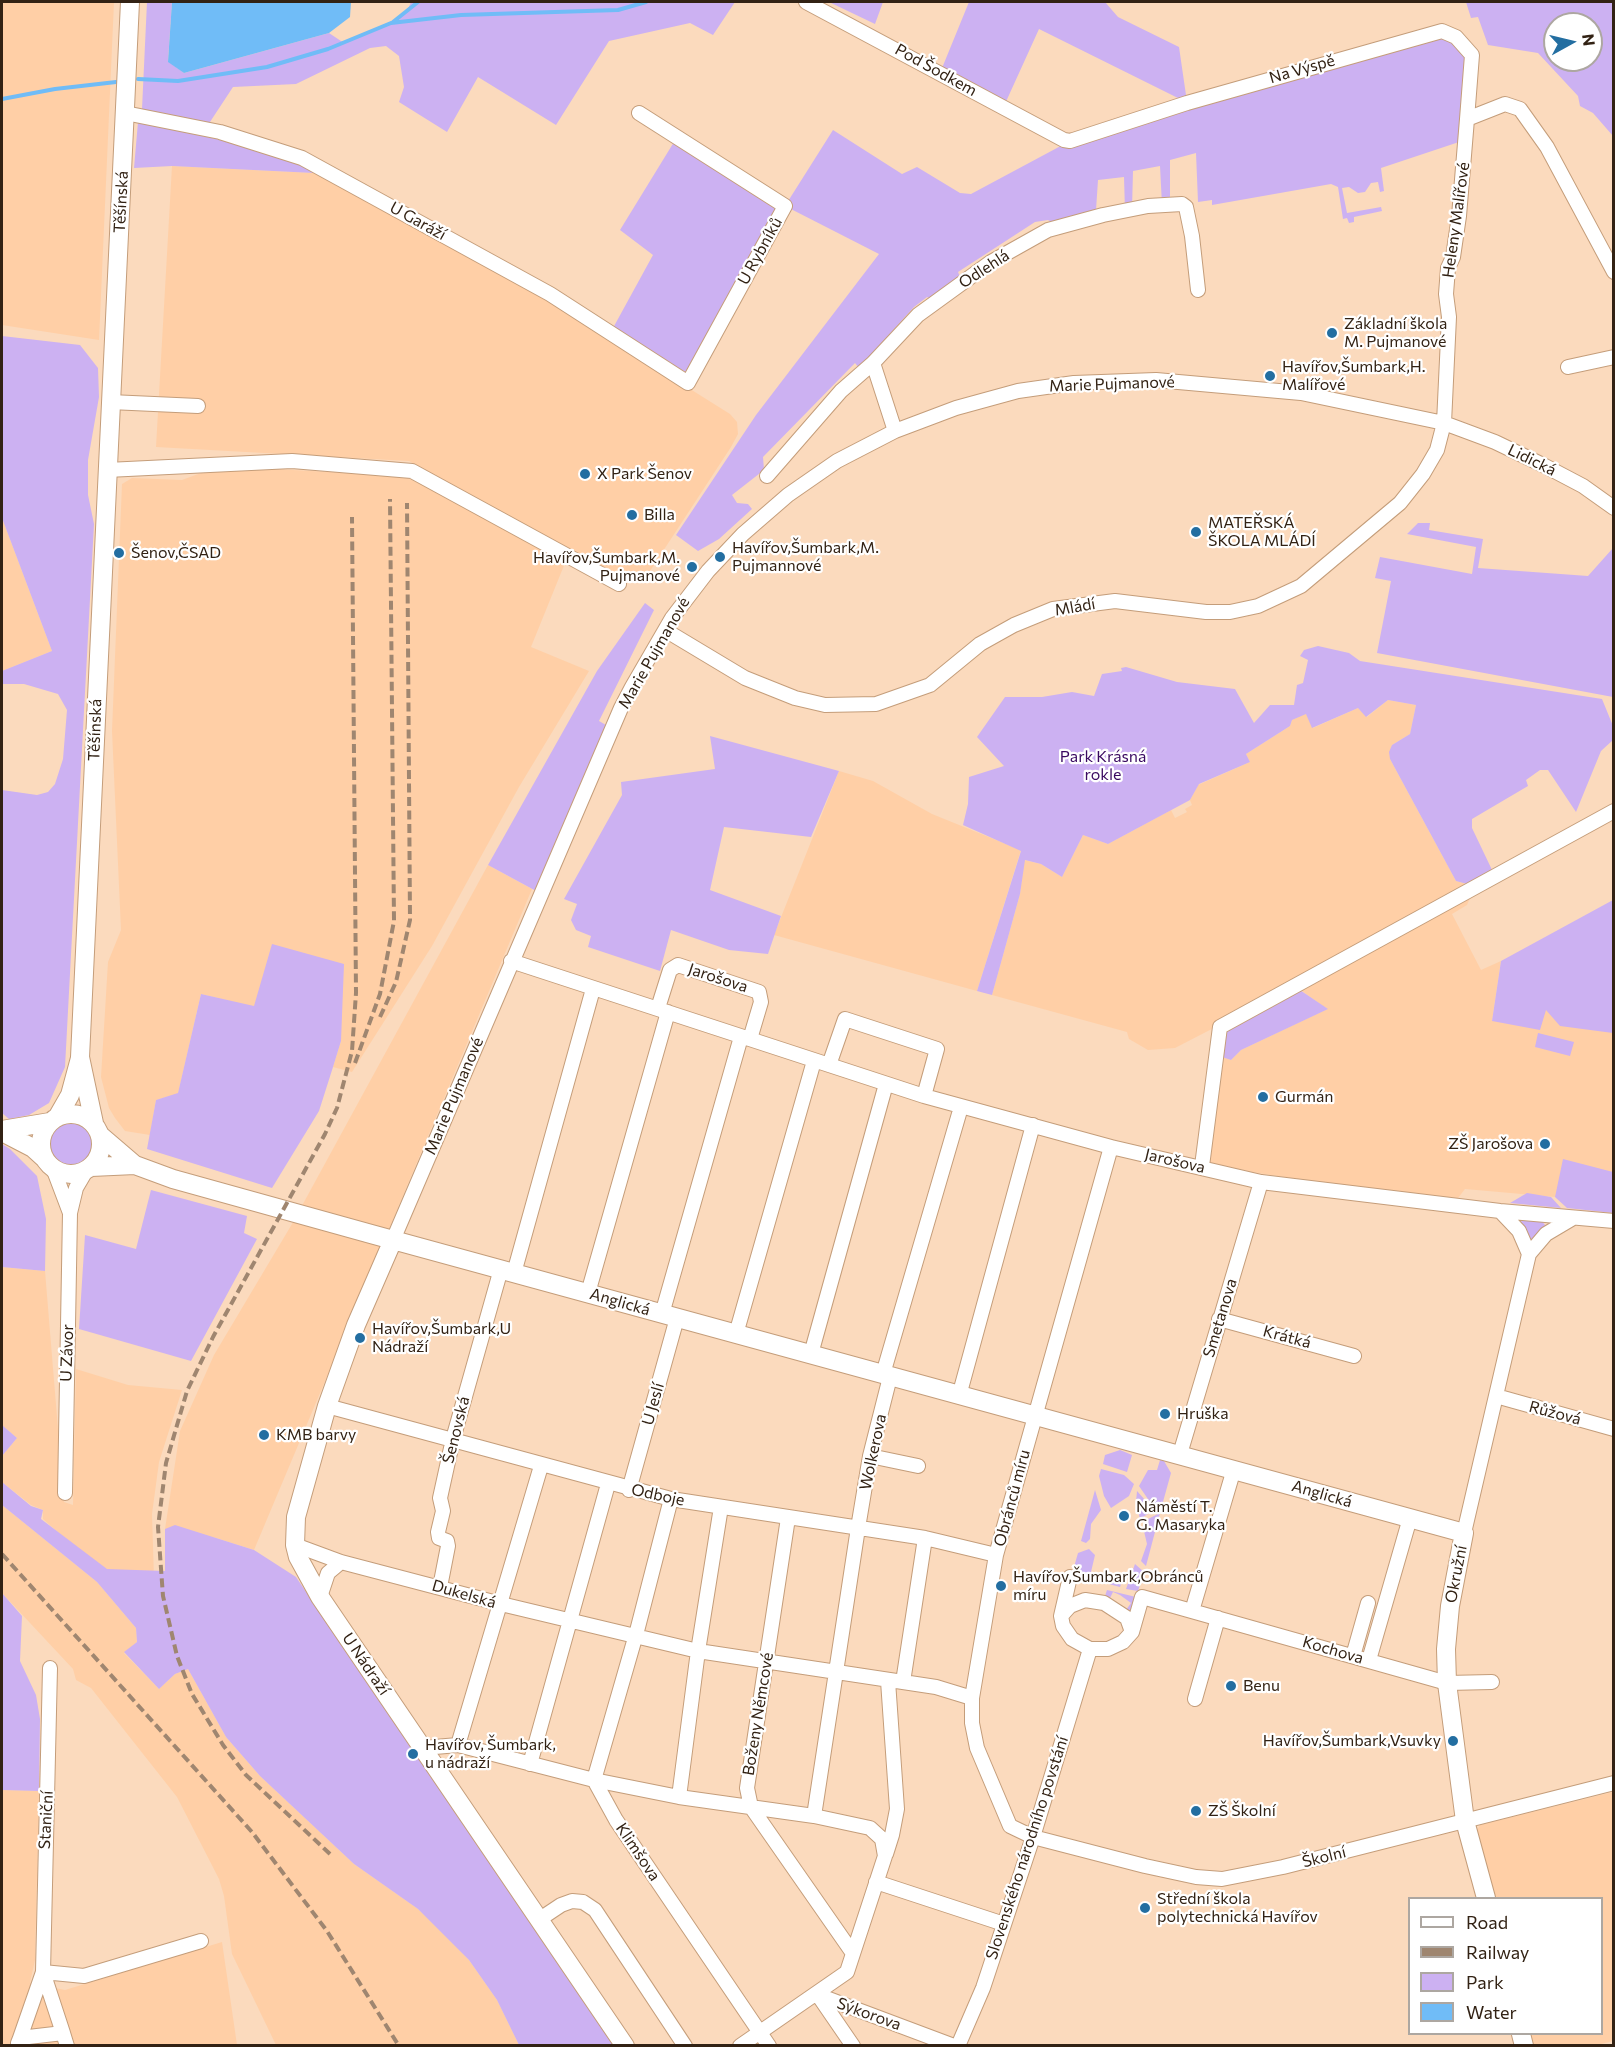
<!DOCTYPE html>
<meta charset="utf-8">
<style>
body{margin:0}
#map{position:relative;width:1615px;height:2047px;overflow:hidden;background:#fbdabd;font-family:Commissioner,sans-serif}
canvas{display:block}
.frame{position:absolute;inset:0;border:3px solid #322214;pointer-events:none}
.legend{position:absolute;left:1408px;top:1897px;width:195px;height:138px;box-sizing:border-box;background:#fff;border:2px solid #ada7a1;margin:0;padding:8px 10px;list-style:none;font-size:18px;color:#322214}
.legend li{display:flex;align-items:center;gap:12px;height:30px}
.legend b{width:30px;border:2px solid #ada7a1}
.north{position:absolute;left:1543px;top:12px;width:60px;height:60px;box-sizing:border-box;background:#fff;border:2px solid #ada7a1;border-radius:50%;rotate:82deg;font-size:16px;font-weight:700;line-height:24px;text-align:center;color:#322214}
.north::after{content:'';display:block;margin:auto;width:21px;height:27px;background:#236ea1;clip-path:polygon(50% 0,100% 100%,50% 72%,0 100%)}
</style>
<div id="map">
<canvas width="1615" height="2047"></canvas>
<div class="frame"></div>
<ul class="legend">
<li><b style="height:8px;background:#fff"></b>Road</li>
<li><b style="height:8px;background:#9f8670"></b>Railway</li>
<li><b style="height:16px;background:#ccb1f2"></b>Park</li>
<li><b style="height:16px;background:#70bcf7"></b>Water</li>
</ul>
<div class="north">N</div>
</div>
<script>
const ctx = document.querySelector('canvas').getContext('2d');
ctx.lineJoin = 'round';
function fill(path, color) { ctx.fillStyle = color; ctx.fill(path, 'evenodd'); }
const toPath = rows => new Path2D(rows.map(r => 'M' + r).join(''));
function strokePath(path, color, width, dash) { ctx.strokeStyle = color; ctx.lineWidth = width; ctx.lineCap = dash ? 'butt' : 'round'; ctx.setLineDash(dash || []); ctx.stroke(path); }
function write(font, color, halo, rows, align = 'center') {
  ctx.font = font + ' Commissioner,sans-serif'; ctx.lineWidth = 4.5; ctx.setLineDash([]); ctx.textBaseline = 'middle'; ctx.strokeStyle = halo; ctx.fillStyle = color; for (const [text, x, y, turn = 0] of rows) {
    ctx.save(); ctx.translate(x, y); ctx.rotate((+turn || 0) * Math.PI / 180); ctx.textAlign = isNaN(turn) ? turn : align; if (halo) ctx.strokeText(text, 0, 0); ctx.fillText(text, 0, 0); ctx.restore();
  }
}
fill(toPath([
 [2,2,114,2,99,340,2,325],
 [172,166,314,173,411,214,730,414,737,422,738,434,731,447,650,571,637,580,620,581,409,461,156,447],
 [220,466,403,476,457,501,565,563,531,647,589,671,519,787,432,946,352,1072,333,1067,341,1041,254,1007,201,994,178,1094,156,1100,150,1135,125,1131,115,1118,109,1108,101,1077,108,962,121,930,112,731,122,484,132,478,182,480],
 [2,518,52,651,2,671],
 [1388,700,1416,705,1410,734,1392,745,1390,759,1456,881,1467,884,1471,896,1467,905,1452,914,1481,970,1501,961,1492,1021,1546,1010,1613,952,1613,1202,1465,1189,1458,1198,1342,1186,1252,1172,1203,1161,1216,1055,1231,1060,1241,1050,1327,1009,1295,986,1175,1048,1148,1050,1129,1039,1127,1032,992,995,1020,894,1024,860,1041,864,1062,877,1083,835,1108,844,1171,810,1175,818,1187,812,1185,809,1192,805,1190,800,1198,785,1250,762,1246,754,1290,726,1292,720,1306,713,1313,728,1358,708,1367,717],
 [839,771,873,781,932,814,1021,850,977,991,774,935],
 [488,865,532,889,254,1550,216,1538,165,1529,180,1431,214,1355,292,1224],
 [2,1267,45,1271,64,1502,73,1505,76,1369,128,1385,182,1390,159,1462,152,1514,154,1579,110,1579,43,1519,43,1510,31,1505,2,1482,2,1456,17,1438,2,1425],
 [2,1505,97,1582,136,1628,137,1642,124,1653,159,1689,175,1674,188,1669,226,1737,260,1776,354,1864,418,1909,442,1931,469,1960,497,2000,519,2045,276,2045,232,1954,224,1896,219,1879,177,1797,91,1688,76,1680,73,1669,2,1593],
 [2,1790,39,1791,35,1960,30,1983,65,1990,222,1942,237,2045,2,2046],
 [1613,1792,1613,2041,1597,2045,1532,2045,1529,2034,1602,2034,1602,1898,1495,1898,1477,1830,1480,1825]
]), '#ffcfa6');
fill(toPath([
 [147,2,172,2,168,61,184,73,329,33,344,43,391,23,408,9,411,2,735,2,713,35,690,23,609,41,556,125,478,77,447,132,399,102,404,87,399,56,386,46,370,48,296,84,233,87,208,125,142,109],
 [829,2,883,2,875,24],
 [969,2,1105,2,1118,17,1179,47,1187,102,1404,40,1456,37,1468,65,1459,142,1381,168,1384,191,1380,192,1378,182,1371,183,1365,192,1358,193,1349,187,1342,188,1347,213,1381,207,1382,211,1354,217,1354,222,1349,223,1347,218,1343,219,1338,187,1331,184,1212,205,1212,200,1198,202,1196,153,1170,160,1170,204,1162,205,1160,166,1133,171,1132,209,1125,211,1124,177,1098,180,1096,210,1055,224,1048,220,1035,222,958,272,961,279,934,301,927,297,914,307,859,368,855,363,763,457,764,470,732,495,737,503,748,504,752,509,719,539,698,551,676,535,756,415,879,254,785,206,833,130,902,174,917,167,960,193,971,194,1070,141,1186,102,1039,29,1004,106,940,73],
 [1466,2,1613,2,1613,136,1593,113,1580,106,1578,96,1538,53,1488,45,1478,17,1471,18],
 [1555,24,1591,24,1591,60,1555,60],
 [138,122,221,140,296,162,314,173,172,166,134,168],
 [674,142,778,208,687,373,613,328,653,255,620,230],
 [2,336,80,345,98,368,99,397,88,460,88,495,94,524,65,1067,49,1103,29,1115,9,1119,2,1113,2,790,37,795,48,792,55,784,63,759,67,710,58,694,24,684,2,684,2,671,52,651,2,518],
 [1418,523,1430,523,1429,530,1483,539,1478,568,1588,576,1613,548,1613,697,1377,653,1391,581,1375,578,1380,557,1472,574,1476,547,1407,534],
 [645,603,654,610,599,721,606,725,536,891,488,865,597,671],
 [1318,646,1349,653,1360,661,1602,699,1613,726,1613,740,1601,751,1576,812,1548,770,1540,770,1526,780,1528,786,1472,819,1472,828,1493,872,1467,884,1456,881,1390,759,1389,752,1392,745,1410,734,1416,705,1388,700,1366,717,1358,708,1312,728,1306,714,1292,720,1290,726,1246,754,1250,762,1199,784,1190,800,1108,844,1083,835,1062,877,1041,864,1025,860,1020,894,992,995,977,991,1021,851,963,825,968,804,969,777,1004,766,977,737,1005,697,1042,697,1072,692,1094,696,1102,674,1122,671,1121,668,1126,667,1177,682,1235,689,1254,723,1270,705,1294,705,1297,685,1303,683,1308,660,1300,656,1304,650],
 [710,736,839,771,811,837,724,827,710,890,781,916,768,954,729,950,671,930,660,971,588,947,591,936,576,930,571,920,577,904,564,899,622,795,621,782,715,769],
 [1613,900,1613,1033,1560,1026,1546,1010,1540,1030,1492,1021,1501,961],
 [272,944,344,964,341,1041,333,1067,319,1111,272,1188,147,1149,156,1100,178,1093,201,994,254,1006],
 [1294,986,1328,1009,1241,1050,1231,1060,1216,1055,1220,1027],
 [1538,1033,1574,1042,1570,1056,1535,1047],
 '49 1143a22 22 0 1 1 44 0a22 22 0 1 1-44 0Z',
 [2,1144,10,1149,37,1176,46,1219,45,1271,2,1267],
 [1563,1159,1613,1172,1613,1213,1567,1208,1555,1197],
 [151,1190,247,1216,244,1233,257,1239,191,1361,79,1329,85,1235,136,1249],
 [1527,1193,1551,1197,1561,1208,1510,1203],
 [1522,1220,1541,1220,1545,1225,1544,1230,1532,1240,1527,1240,1520,1224],
 [2,1425,17,1438,2,1456],
 [1120,1450,1132,1455,1127,1472,1103,1464,1105,1455],
 [1160,1460,1164,1461,1171,1473,1161,1509,1150,1502,1139,1486,1148,1470,1157,1470],
 [1101,1469,1124,1475,1134,1484,1129,1496,1111,1508,1104,1496,1099,1476],
 [2,1482,31,1506,43,1510,41,1519,107,1569,165,1571,165,1529,175,1525,254,1550,296,1577,614,2045,519,2045,497,2000,469,1960,418,1909,354,1864,260,1776,226,1737,188,1669,175,1674,159,1689,124,1652,137,1642,136,1628,97,1582,2,1505],
 [1095,1490,1101,1510,1091,1524,1090,1539,1086,1543,1081,1541],
 [1137,1491,1154,1510,1140,1519,1136,1502],
 [1160,1513,1146,1566,1141,1561,1147,1544,1143,1527,1148,1519],
 [1089,1549,1095,1555,1091,1572,1122,1581,1120,1587,1072,1574,1078,1553],
 [1135,1564,1144,1572,1138,1591,1126,1589],
 [1107,1590,1136,1597,1130,1611,1126,1610,1131,1603,1120,1595,1113,1592,1109,1600,1104,1599],
 [2,1593,22,1616,20,1661,36,1695,40,1719,39,1791,2,1790]
]), '#ccb1f2');
fill(toPath([
 [172,2,351,2,350,17,329,33,184,73,168,62]
]), '#70bcf7');
strokePath(toPath([
 [393,22,418,2],
 [138,79,178,81,267,67,328,49,391,23,461,15,618,10,646,2],
 [2,99,55,89,116,82]
]), '#70bcf7', 4);
const street = toPath([
 [806,2,1064,140,1070,141,1187,103,1442,31,1456,37,1472,55,1467,119],
 [125,113,220,132,302,158,550,294,688,383,785,206,639,113],
 [873,363,895,431],
 [1568,367,1614,357],
 [110,402,198,406],
 [107,470,292,461,412,471,619,584],
 [767,476,841,391,873,363,918,315,991,262,1048,230,1103,215,1148,206,1182,204,1186,207,1192,236,1198,290],
 [665,630,745,678,795,698,825,705,876,704,930,685,980,644,1014,625,1053,609,1115,601,1206,612,1230,612,1258,606,1301,586,1400,503,1423,474,1437,450,1444,423,1449,317,1446,294,1448,268,1453,257,1459,216,1467,119,1505,104,1520,109,1547,147,1614,272],
 [511,961,924,1096,1111,1147,1261,1182,1500,1211,1614,1221],
 [658,1008,670,970,678,965,759,992,761,1002,750,1039],
 [829,1065,845,1019,937,1049,924,1096],
 [1111,1147,996,1555,972,1698,972,1723,977,1748,1010,1826,1033,1837,1145,1866,1196,1877,1222,1879,1283,1867,1614,1783],
 [1202,1166,1220,1027,1614,811],
 [53,1168,70,1213],
 [1500,1211,1519,1231,1529,1254],
 [393,1240,621,708,632,687,672,618,708,571,743,534,788,495,837,461,895,431,956,408,1018,391,1074,383,1156,380,1301,393,1444,423,1495,442,1545,466,1583,486,1614,508],
 [514,1273,593,989],
 [588,1293,668,1012],
 [662,1314,741,1037],
 [1219,1319,1354,1356],
 [736,1334,814,1061],
 [811,1354,886,1084],
 [883,1374,961,1107],
 [959,1396,1033,1125],
 [1496,1396,1614,1429],
 [327,1406,671,1499,925,1538,996,1555],
 [1180,1454,1261,1182],
 [870,1456,918,1466],
 [629,1490,677,1318],
 [65,1493,70,1213,76,1188,86,1171],
 [671,1499,637,1631,594,1780,616,1820,769,2046],
 [788,1518,747,1788,751,1807,852,1952],
 [1464,1533,1529,1254,1546,1234,1573,1218],
 [295,1545,341,1562,501,1604,698,1651,936,1687,972,1698],
 [1070,1577,1061,1616,1063,1626,1072,1639,1090,1649,1108,1649,1123,1642,1132,1632,1142,1597,1447,1683,1492,1682],
 [440,1587,448,1546,447,1541,439,1538,438,1532,443,1511,440,1498,453,1439,501,1269],
 [320,1597,328,1573,341,1562],
 [1192,1611,1234,1469],
 [1061,1616,1070,1606,1085,1600,1104,1603,1127,1618,1132,1632],
 [1353,1656,1368,1603],
 [1369,1660,1410,1518],
 [903,1682,925,1538],
 [1195,1699,1218,1618],
 [458,1745,541,1466],
 [423,1748,458,1745,594,1780,679,1797,814,1816,870,1828,882,1839,885,1856,847,1972,740,2046],
 [530,1764,608,1484],
 [679,1797,698,1651,721,1507],
 [814,1816,858,1528,870,1456,890,1377],
 [886,1854,892,1835,897,1809,888,1681],
 [876,1882,1004,1924],
 [540,1919,561,1905,572,1901,583,1902,595,1910,685,2046],
 [818,1995,954,2046],
 [818,1995,853,2046],
 [63,2033,43,1972,84,1976,201,1941],
 [20,2038,43,1972,50,1668],
 [18,2043,20,2038,63,2033,67,2046],
 [958,2046,983,1988,1033,1837,1090,1649]
]);
const secondary = toPath([
 '41 1144a30 30 0 1 1 60 0a30 30 0 1 1-60 0Z',
 [58,1116,70,1095,80,1058],
 [94,1123,80,1057,130,2],
 [2,1130,50,1122],
 [2,1132,33,1148,44,1158],
 [100,1135,135,1165],
 [91,1167,135,1165,173,1179,371,1234,1464,1533,1450,1606,1446,1649,1447,1683,1465,1821,1486,1898],
 [393,1240,356,1325,327,1406,296,1517,295,1545,298,1557,320,1597,625,2046],
 [1521,2034,1524,2046]
]);
strokePath(street, '#c49d7a', 16);
strokePath(secondary, '#c49d7a', 20);
strokePath(street, '#fff', 14);
strokePath(secondary, '#fff', 18);
strokePath(toPath([
 [380,1017,396,982,410,920,407,503],
 [355,1063,380,994,394,921,390,499],
 [2,1554,252,1832,327,1931,399,2046],
 [330,1854,246,1775,223,1745,192,1694,177,1656,163,1596,158,1527,166,1463,187,1391,213,1337,325,1134,337,1108,352,1051,356,993,352,517]
]), '#9f8670', 4, [9, 4.5]);
for (const [x, y, r, color] of [
 [1332,333,6,"#236ea1"],
 [1270,376,6,"#236ea1"],
 [585,474,6,"#236ea1"],
 [632,515,6,"#236ea1"],
 [1196,532,6,"#236ea1"],
 [119,553,6,"#236ea1"],
 [720,557,6,"#236ea1"],
 [692,567,6,"#236ea1"],
 [1263,1097,6,"#236ea1"],
 [1545,1144,6,"#236ea1"],
 [360,1338,6,"#236ea1"],
 [1165,1414,6,"#236ea1"],
 [264,1435,6,"#236ea1"],
 [1124,1516,6,"#236ea1"],
 [1001,1586,6,"#236ea1"],
 [1231,1686,6,"#236ea1"],
 [1453,1741,6,"#236ea1"],
 [413,1754,6,"#236ea1"],
 [1196,1811,6,"#236ea1"],
 [1145,1908,6,"#236ea1"]
]) { const dot = new Path2D(); dot.arc(x, y, r, 0, 2 * Math.PI); ctx.fillStyle = color; ctx.fill(dot); strokePath(dot, '#fff', 2); }
write('16px', '#322214', '#fff', [
 ["Na Výspě",1302,69,-16],
 ["Pod Šodkem",936,70,29],
 ["Těšínská",121,202,-87],
 ["Heleny Malířové",1456,220,-82],
 ["U Garáží",418,221,29],
 ["U Rybníků",760,251,-61],
 ["Odlehlá",984,269,-33],
 ["Marie Pujmanové",1112,384,-2],
 ["Lidická",1532,460,26],
 ["Mládí",1075,607,-10],
 ["Marie Pujmanové",654,653,-60],
 ["Těšínská",95,730,-88],
 ["Jarošova",718,978,18],
 ["Marie Pujmanové",454,1096,-67],
 ["Jarošova",1175,1161,13],
 ["Anglická",620,1302,16],
 ["Smetanova",1220,1318,-73],
 ["Krátká",1287,1337,15],
 ["U Závor",67,1353,-88],
 ["U Jeslí",653,1404,-74],
 ["Růžová",1555,1413,15],
 ["Šenovská",456,1430,-76],
 ["Wolkerova",873,1452,-78],
 ["Anglická",1322,1494,16],
 ["Odboje",658,1495,12],
 ["Obránců míru",1012,1498,-75],
 ["Okružní",1456,1574,-79],
 ["Dukelská",464,1594,16],
 ["Kochova",1333,1650,16],
 ["U Nádraží",366,1664,56],
 ["Boženy Němcové",758,1714,-81],
 ["Staniční",46,1820,-87],
 ["Slovenského národního povstání",1027,1848,-72],
 ["Klimšova",638,1852,56],
 ["Školní",1324,1857,-14],
 ["Sýkorova",869,2014,20]
]);
write('16px', '#322214', '#fff', [
 ["Základní škola",1344,324],
 ["M. Pujmanové",1344,342],
 ["Havířov,Šumbark,H.",1282,367],
 ["Malířové",1282,385],
 ["X Park Šenov",597,474],
 ["Billa",644,515],
 ["MATEŘSKÁ",1208,523],
 ["ŠKOLA MLÁDÍ",1208,541],
 ["Havířov,Šumbark,M.",732,548],
 ["Pujmannové",732,566],
 ["Šenov,ČSAD",131,553],
 ["Havířov,Šumbark,M.",680,558,"right"],
 ["Pujmanové",680,576,"right"],
 ["Gurmán",1275,1097],
 ["ZŠ Jarošova",1533,1144,"right"],
 ["Havířov,Šumbark,U",372,1329],
 ["Nádraží",372,1347],
 ["Hruška",1177,1414],
 ["KMB barvy",276,1435],
 ["Náměstí T.",1136,1507],
 ["G. Masaryka",1136,1525],
 ["Havířov,Šumbark,Obránců",1013,1577],
 ["míru",1013,1595],
 ["Benu",1243,1686],
 ["Havířov,Šumbark,Vsuvky",1441,1741,"right"],
 ["Havířov, Šumbark,",425,1745],
 ["u nádraží",425,1763],
 ["ZŠ Školní",1208,1811],
 ["Střední škola",1157,1899],
 ["polytechnická Havířov",1157,1917]
], 'left');
write('16px', '#3a0a61', '#fff', [
 ["Park Krásná",1103,757],
 ["rokle",1103,775]
]);
</script>
